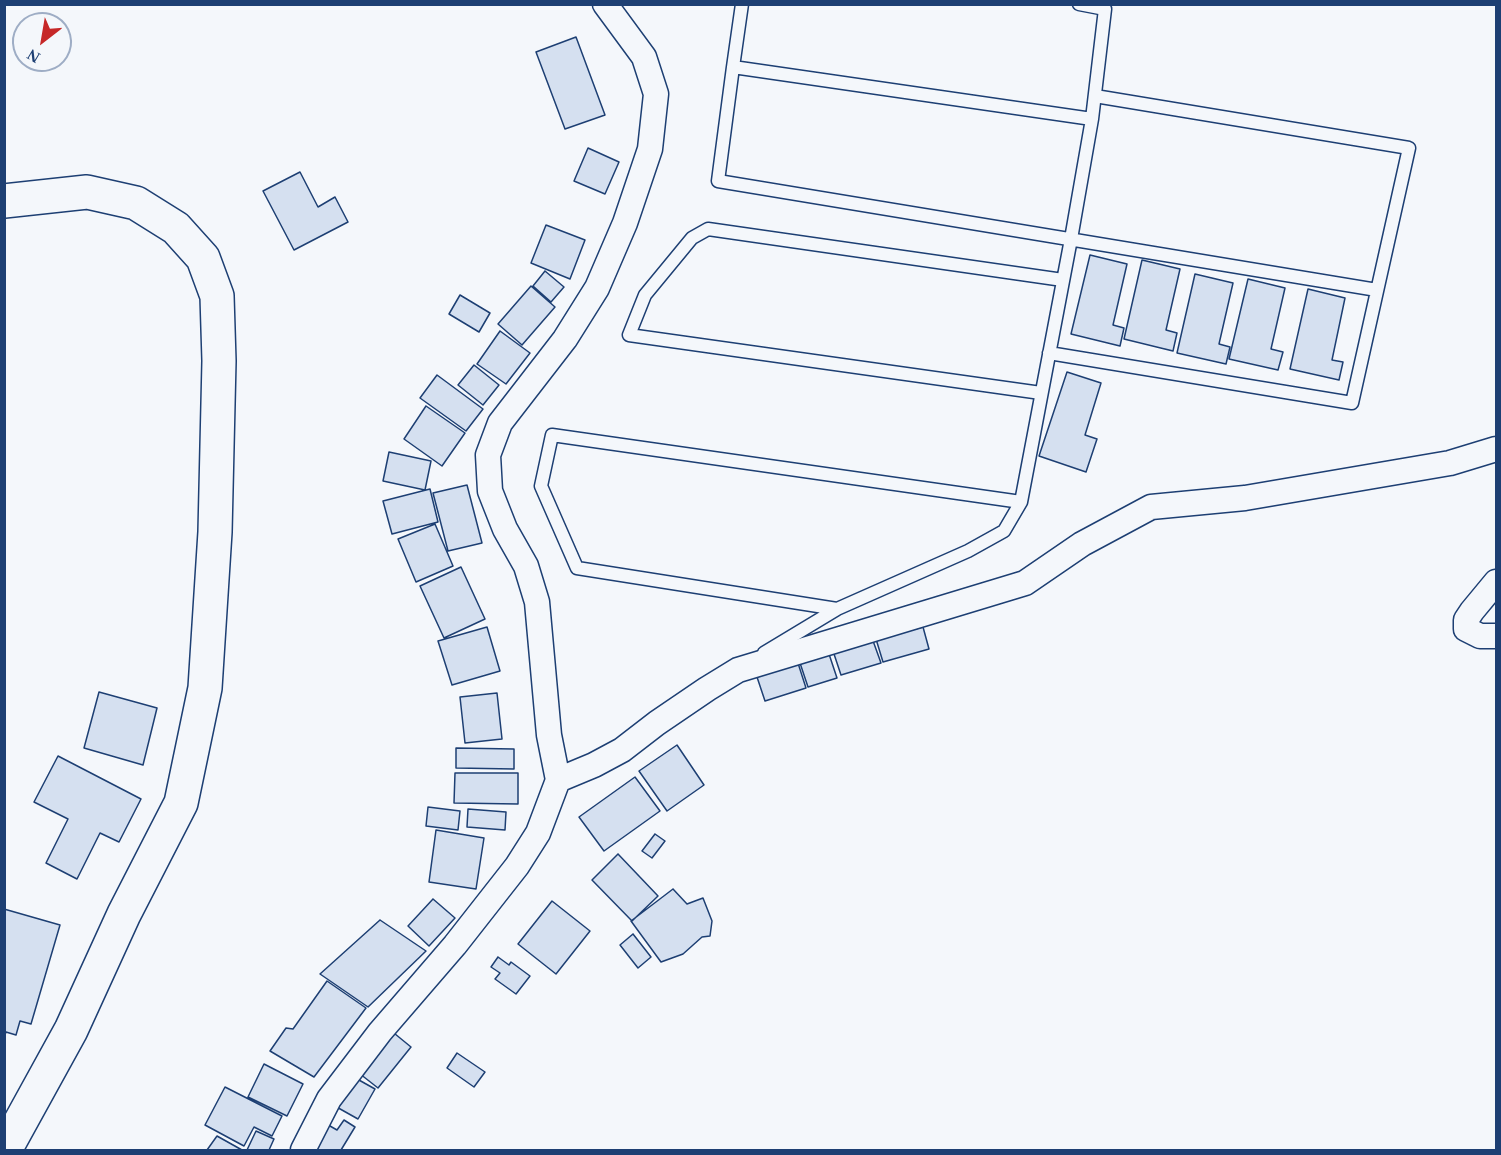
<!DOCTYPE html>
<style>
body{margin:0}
#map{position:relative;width:1501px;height:1155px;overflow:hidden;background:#f4f7fb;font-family:"Times New Roman",serif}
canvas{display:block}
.frame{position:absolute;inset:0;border:6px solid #1d3f73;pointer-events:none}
.north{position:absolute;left:12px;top:12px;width:60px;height:60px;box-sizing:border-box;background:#f4f7fb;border:2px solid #9eadc5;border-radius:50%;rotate:211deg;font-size:16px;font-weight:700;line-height:24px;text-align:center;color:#1d3f73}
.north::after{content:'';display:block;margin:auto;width:21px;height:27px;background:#c62828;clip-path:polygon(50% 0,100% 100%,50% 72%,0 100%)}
</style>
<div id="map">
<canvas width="1501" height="1155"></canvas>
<div class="frame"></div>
<div class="north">N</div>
</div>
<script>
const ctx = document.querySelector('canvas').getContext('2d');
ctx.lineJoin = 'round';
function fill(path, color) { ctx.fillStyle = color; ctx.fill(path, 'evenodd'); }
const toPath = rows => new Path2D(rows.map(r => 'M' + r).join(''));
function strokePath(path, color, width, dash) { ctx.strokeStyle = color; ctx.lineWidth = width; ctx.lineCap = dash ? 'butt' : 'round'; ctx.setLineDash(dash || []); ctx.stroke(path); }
const building = toPath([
 [576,37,605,115,565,129,536,52,576,37],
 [588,148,619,162,605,194,574,181,588,148],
 [300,172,318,207,335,197,348,222,294,250,263,191,300,172],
 [546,225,585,240,570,279,531,263,546,225],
 [1090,255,1127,264,1113,325,1124,328,1120,346,1071,334,1090,255],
 [1142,260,1180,269,1166,330,1177,333,1173,351,1124,339,1142,260],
 [545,271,564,287,551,302,533,286,545,271],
 [1195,274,1233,283,1219,344,1230,347,1226,364,1177,353,1195,274],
 [1248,279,1285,288,1271,349,1283,352,1278,370,1229,359,1248,279],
 [531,286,555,307,522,345,498,324,531,286],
 [1308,289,1345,298,1332,360,1343,362,1339,380,1290,369,1308,289],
 [460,295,490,313,479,332,449,314,460,295],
 [500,331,530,353,506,384,477,364,500,331],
 [474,365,499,385,483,405,458,385,474,365],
 [1067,372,1101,383,1085,435,1097,439,1086,472,1039,456,1067,372],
 [437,375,483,409,466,431,420,398,437,375],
 [426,406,465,433,442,466,404,439,426,406],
 [389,452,431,461,425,490,383,481,389,452],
 [467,485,482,543,448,551,433,493,467,485],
 [430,489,438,522,392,534,383,501,430,489],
 [435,524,453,566,416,582,398,539,435,524],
 [461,567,485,619,444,638,420,586,461,567],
 [487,627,500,671,452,685,438,641,487,627],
 [923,627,929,649,883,662,876,639,923,627],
 [872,638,881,663,841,675,833,651,872,638],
 [829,654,837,678,808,687,800,663,829,654],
 [797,660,806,688,765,701,756,674,797,660],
 [99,692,157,708,143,765,84,748,99,692],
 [497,693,502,739,465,743,460,697,497,693],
 [677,745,704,785,667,811,639,771,677,745],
 [456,748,514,749,514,769,456,768,456,748],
 [58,756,141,799,119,842,100,833,77,879,46,863,68,819,34,802,58,756],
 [455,773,518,773,518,804,454,803,455,773],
 [635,777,660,811,604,851,579,817,635,777],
 [428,807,460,811,458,830,426,826,428,807],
 [468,809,506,812,505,830,467,827,468,809],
 [436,830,484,838,476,889,429,882,436,830],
 [655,834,665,841,652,858,642,851,655,834],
 [618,854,658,896,632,921,592,880,618,854],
 [673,889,687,904,703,898,712,921,710,936,702,937,683,954,661,962,631,921,673,889],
 [433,899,455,918,429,946,408,926,433,899],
 [552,901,590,931,556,974,518,944,552,901],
 [4,909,60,925,31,1024,20,1021,16,1035,6,1032,4,1038,4,909],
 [380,920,426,951,368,1007,320,974,380,920],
 [633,934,651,957,638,968,620,945,633,934],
 [498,957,509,965,511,962,530,976,516,994,495,979,500,973,491,967,498,957],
 [327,981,366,1008,314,1077,270,1051,286,1028,293,1029,327,981],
 [389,1029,411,1047,378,1088,355,1070,389,1029],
 [457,1053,485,1072,474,1087,447,1068,457,1053],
 [264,1064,303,1084,287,1116,248,1097,264,1064],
 [350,1075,375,1089,358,1119,333,1105,350,1075],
 [225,1087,282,1116,272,1136,254,1127,244,1146,205,1125,225,1087],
 [344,1120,355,1127,341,1150,315,1150,323,1122,337,1130,344,1120],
 [256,1131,274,1139,269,1150,247,1150,256,1131],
 [217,1136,242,1150,207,1150,217,1136]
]);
fill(building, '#d5e0f0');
strokePath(building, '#1d3f73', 1.5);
const lane = toPath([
 [733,67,742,4],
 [1092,119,733,67,718,181,1377,290],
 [1049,353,1352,403,1409,148,1095,96],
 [1041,393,629,335,645,295,692,238,708,229,1063,280],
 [837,609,577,568,541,486,552,435,1021,502],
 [764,653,837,609,968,551,1004,531,1021,502,1071,239,1092,119,1105,9,1079,4]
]);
const street = toPath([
 [1496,582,1472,611,1466,620,1466,629,1480,636,1496,636],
 [558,780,594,765,622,750,657,723,707,689,738,670,1025,583,1082,544,1151,507,1245,498,1450,463,1496,449],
 [303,1150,329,1099,380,1032,455,945,517,866,538,833,558,780,549,735,537,602,526,566,505,529,490,491,488,455,500,423,565,339,597,288,625,223,650,149,656,94,644,57,605,4]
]);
const primary = toPath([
 [4,201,87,192,136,203,176,228,203,258,217,296,219,361,215,532,205,688,181,803,124,914,71,1030,5,1150]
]);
strokePath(lane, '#1d3f73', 15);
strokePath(street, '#1d3f73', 27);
strokePath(primary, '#1d3f73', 36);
strokePath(lane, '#f4f7fb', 12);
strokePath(street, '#f4f7fb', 24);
strokePath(primary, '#f4f7fb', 33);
</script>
